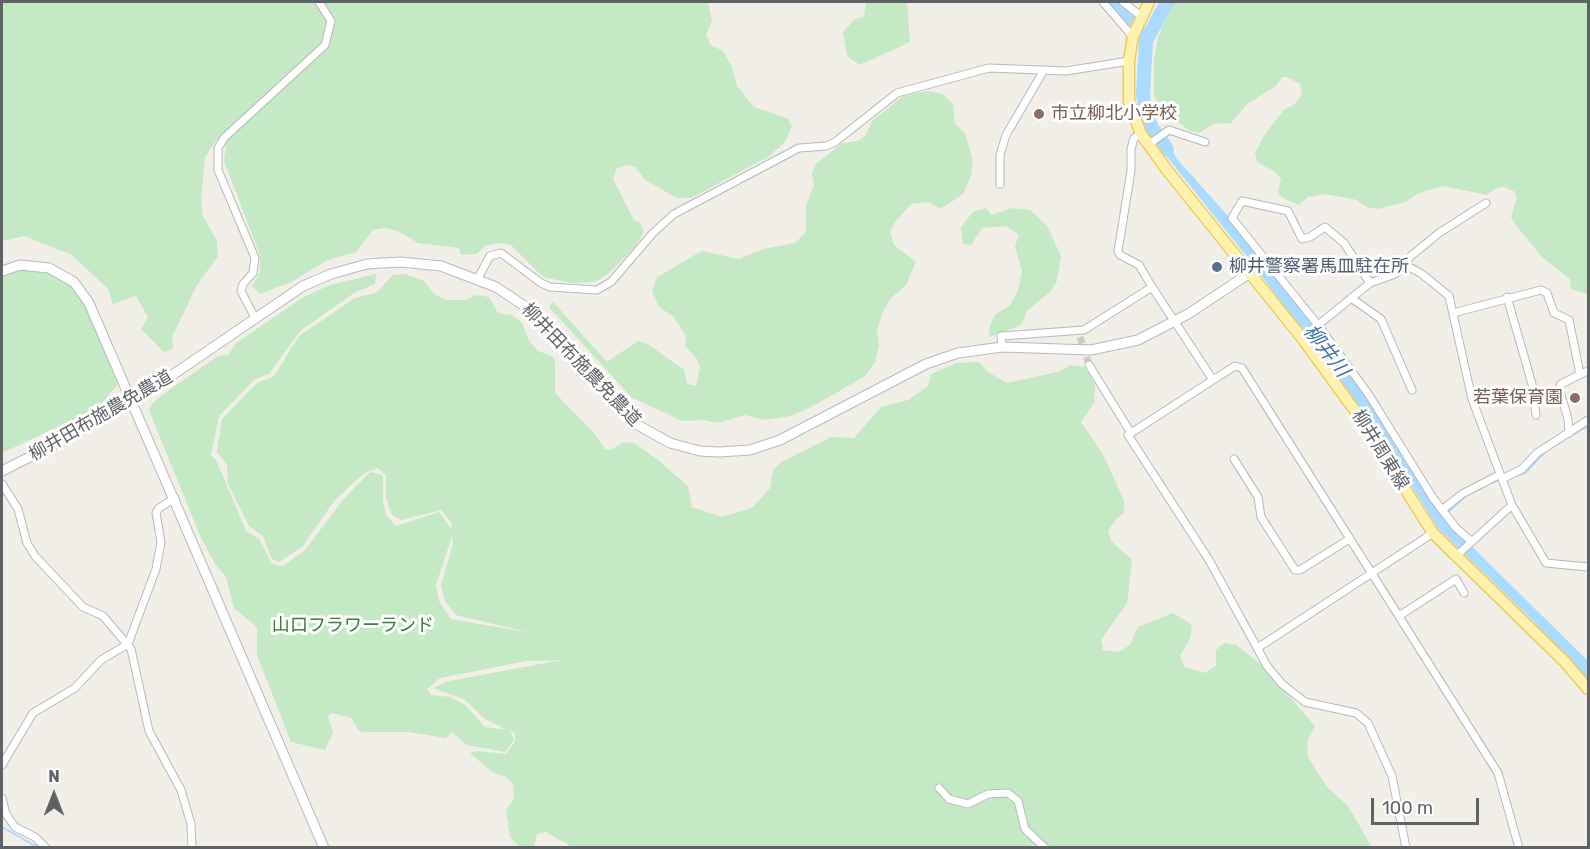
<!DOCTYPE html>
<meta charset="utf-8">
<style>
body{margin:0}
#map{position:relative;width:1590px;height:849px;overflow:hidden;background:#f1efe8;font-family:Rubik,sans-serif}
canvas{display:block}
.frame{position:absolute;inset:0;border:3px solid #5f6368;pointer-events:none}
.north{position:absolute;left:24px;top:765px;width:60px;height:60px;-webkit-text-stroke:4px #fff;paint-order:stroke;rotate:0deg;font-size:16px;font-weight:700;line-height:24px;text-align:center;color:#5f6368}
.north::after{content:'';display:block;margin:auto;width:21px;height:27px;background:#5f6368;clip-path:polygon(50% 0,100% 100%,50% 72%,0 100%)}
.scale{position:absolute;left:1371px;top:798px;width:108px;height:27px;box-sizing:border-box;border:3px solid #5f6368;border-top:0;padding-left:8px;font-size:18px;line-height:21px;white-space:nowrap;color:#5f6368;-webkit-text-stroke:4px #fff;paint-order:stroke}
</style>
<div id="map">
<canvas width="1590" height="849"></canvas>
<div class="frame"></div>
<div class="north">N</div>
<div class="scale">100 m</div>
</div>
<script>
const ctx = document.querySelector('canvas').getContext('2d');
ctx.lineJoin = 'round';
function fill(path, color) { ctx.fillStyle = color; ctx.fill(path, 'evenodd'); }
const toPath = rows => new Path2D(rows.map(r => 'M' + r).join(''));
function strokePath(path, color, width, dash) { ctx.strokeStyle = color; ctx.lineWidth = width; ctx.lineCap = dash ? 'butt' : 'round'; ctx.setLineDash(dash || []); ctx.stroke(path); }
function write(font, color, halo, rows, align = 'center') {
  ctx.font = font + ' Rubik,"Noto Sans JP",sans-serif'; ctx.lineWidth = 6; ctx.setLineDash([]); ctx.textBaseline = 'middle'; ctx.strokeStyle = halo; ctx.fillStyle = color; for (const [text, x, y, turn = 0] of rows) {
    ctx.save(); ctx.translate(x, y); ctx.rotate((+turn || 0) * Math.PI / 180); ctx.textAlign = isNaN(turn) ? turn : align; if (halo) ctx.strokeText(text, 0, 0); ctx.fillText(text, 0, 0); ctx.restore();
  }
}
fill(toPath([
 [2,2,708,2,712,21,706,35,711,45,723,51,731,65,737,86,754,107,788,119,792,126,785,142,768,157,691,198,677,198,645,180,635,167,629,165,617,168,613,179,634,220,640,223,644,232,635,247,609,273,595,282,572,283,543,277,511,245,498,243,485,246,477,254,461,255,459,248,418,243,398,231,385,228,373,230,356,252,328,260,291,282,260,294,252,286,260,272,260,255,224,161,226,147,217,139,205,157,201,200,203,216,217,241,218,256,197,285,172,337,173,349,164,352,141,329,148,317,136,296,113,304,108,289,72,255,24,236,2,241],
 [866,2,907,2,910,42,860,65,847,56,843,32,854,20,864,16],
 [1173,2,1588,2,1588,294,1571,289,1570,279,1542,257,1515,224,1511,217,1517,197,1515,192,1505,187,1497,188,1487,195,1443,186,1419,193,1405,202,1379,209,1367,207,1357,200,1326,194,1308,197,1299,205,1281,197,1278,191,1281,179,1276,173,1257,162,1255,153,1265,134,1285,109,1295,104,1302,95,1300,84,1287,77,1282,77,1276,86,1247,104,1231,123,1213,124,1199,133,1188,130,1177,121,1160,113,1154,94,1154,61,1158,37],
 [927,91,942,94,953,104,955,124,965,133,973,161,971,176,963,194,941,209,928,202,911,204,895,222,890,232,894,245,916,262,906,285,890,299,883,312,877,329,879,346,875,362,865,376,817,404,791,416,764,420,745,415,718,423,703,420,683,421,632,398,549,307,553,302,607,362,638,341,649,345,684,370,687,384,696,386,700,368,697,359,685,346,686,336,674,317,659,307,652,291,657,277,702,251,739,259,763,249,795,243,806,232,806,205,814,185,812,173,816,164,842,143,858,141,866,135,872,121,903,96],
 [986,208,991,215,1012,208,1030,210,1047,226,1061,256,1057,281,1050,292,1027,311,1021,325,990,337,989,328,995,315,1010,305,1018,290,1022,271,1015,246,1019,235,1006,226,982,228,971,245,963,244,961,227,973,212],
 [22,270,49,273,68,282,86,307,108,354,118,384,103,402,83,415,2,453,2,276],
 [376,274,375,284,354,293,300,331,269,374,255,379,219,416,211,455,216,460,246,531,259,539,272,564,283,566,305,550,343,500,370,472,383,475,383,500,386,515,396,526,439,512,452,530,451,522,441,510,401,520,392,515,386,498,386,475,378,468,363,474,334,501,302,547,279,562,272,559,263,536,249,526,228,484,227,465,217,452,222,419,257,383,274,376,299,336,355,298,376,293,393,275,405,274,424,281,434,294,446,300,466,300,476,295,489,297,498,313,512,315,522,323,529,341,538,351,552,356,555,361,555,393,593,432,605,449,611,450,622,443,632,442,658,460,688,486,692,507,722,517,752,508,770,488,773,470,783,461,831,437,854,438,881,407,908,400,928,386,931,374,957,363,979,362,988,372,1007,383,1057,372,1071,365,1085,367,1095,385,1094,403,1081,422,1103,454,1124,501,1124,513,1116,519,1108,531,1111,541,1132,560,1127,603,1101,640,1103,650,1118,652,1130,645,1138,627,1173,613,1192,625,1190,639,1180,656,1185,667,1204,673,1216,666,1216,650,1224,643,1236,645,1263,666,1315,726,1307,742,1308,757,1327,787,1348,806,1372,847,574,848,546,832,537,834,534,847,519,847,510,837,506,811,514,798,513,783,506,777,492,772,470,753,478,751,506,754,515,742,515,733,510,730,514,740,505,752,467,745,452,732,446,738,408,732,363,732,358,730,352,718,332,713,328,716,333,733,325,750,291,742,257,655,257,627,234,608,226,577,215,564,201,538,149,410,152,404,162,395,218,356,228,355,236,343,304,297,330,285],
 [452,536,453,544,441,585,445,601,456,615,531,633,451,619,439,601,436,585],
 [562,660,449,681,433,688,464,699,485,719,507,730,485,727,465,705,450,697,431,695,427,689,440,678,526,661]
]), '#c5e8c5');
fill(toPath([
 [1164,137,1177,159,1230,218,1288,292,1366,397,1445,520,1588,661,1588,681,1532,620,1438,528,1379,434,1252,263,1156,143]
]), '#aadaff');
strokePath(toPath([
 [1552,447,1588,426],
 [1515,476,1525,473,1547,450],
 [1488,484,1499,480],
 [1447,513,1467,495],
 [2,827,39,848]
]), '#aadaff', 2);
strokePath(toPath([
 [1112,2,1143,37],
 [1167,149,1152,128,1146,113,1143,94,1146,41,1167,2]
]), '#aadaff', 14);
strokePath(toPath([
 [1080,337,1089,365]
]), '#ccccc8', 7, [7, 3.5]);
const street = toPath([
 [1103,2,1133,37],
 [1123,2,1141,16],
 [1141,134,1134,138,1131,149,1131,171,1118,251,1120,255,1139,265,1152,287],
 [1148,145,1169,130,1205,142],
 [1000,184,1000,155,1006,135,1044,70],
 [1402,267,1411,256,1439,233,1486,203],
 [478,278,490,256,501,253,541,283,550,287,597,290,611,282,653,233,674,214,799,148,826,146,835,142,897,93,989,68,1066,71,1129,61],
 [1370,283,1344,243,1325,227,1310,237,1302,239,1288,211,1242,201,1232,218,1318,325,1369,395,1433,498,1456,528,1471,541],
 [1507,297,1532,384,1536,415],
 [1351,298,1381,319,1412,390],
 [1453,313,1541,290,1547,293,1554,313,1569,320,1579,369,1579,375,1561,384,1559,388,1568,419,1569,433],
 [255,318,241,291,243,284,253,273,255,258,218,170,218,148,224,138,325,45,331,21,319,2],
 [1302,338,1370,283,1395,274,1402,267,1411,268,1422,274,1449,296,1472,399,1502,479],
 [1002,347,1001,336,1084,330,1152,287,1213,380,1235,366,1242,368,1498,773,1519,848],
 [1089,365,1131,433],
 [1579,375,1588,371],
 [1213,380,1128,435,1209,560,1267,666,1282,684,1305,702,1356,713,1368,723,1392,776,1406,848],
 [1588,420,1537,453,1522,469,1502,479,1512,505,1546,563,1588,567],
 [1234,459,1258,497,1261,517,1295,570,1300,570,1348,540],
 [2,484,18,509,27,543,35,556,83,607,103,616,131,649,149,731,181,790,191,824,192,848],
 [1442,510,1462,494,1499,475],
 [1455,557,1512,505],
 [1399,616,1456,579,1464,593],
 [1259,647,1433,533],
 [2,765,33,713,75,688,101,660,128,644,156,569,161,542,156,513,159,508,175,498],
 [939,788,949,799,968,804,988,794,1008,793,1018,801,1025,829,1045,848],
 [2,798,6,814,15,827,35,837,46,848]
]);
const secondary = toPath([
 [2,271,20,265,49,268,74,282,89,303,324,848],
 [2,471,71,436,168,378,303,286,331,274,367,264,400,262,441,266,496,287,532,311,636,424,670,443,700,451,719,452,750,450,780,440,926,364,958,353,1002,347,1091,350,1138,340,1188,314,1250,273]
]);
const primary = toPath([
 [1149,2,1133,36,1129,61,1129,102,1141,134,1167,170,1302,338,1361,419,1433,533,1565,662,1588,689]
]);
strokePath(street, '#b5b8bc', 9);
strokePath(secondary, '#b6babf', 11);
strokePath(primary, '#f2c960', 13);
strokePath(street, '#fff', 7);
strokePath(secondary, '#fff', 9);
strokePath(primary, '#fff2af', 10);
for (const [x, y, r, color] of [
 [1039,114,6,"#8d6e63"],
 [1217,267,6,"#5c6f8a"],
 [1575,398,6,"#8d6e63"]
]) { const dot = new Path2D(); dot.arc(x, y, r, 0, 2 * Math.PI); ctx.fillStyle = color; ctx.fill(dot); strokePath(dot, '#fff', 2); }
write('18px', '#785e54', '#fff', [
 ["市立柳北小学校",1051,114],
 ["若葉保育園",1563,398,"right"]
], 'left');
write('18px', '#4e5e75', '#fff', [
 ["柳井警察署馬皿駐在所",1229,267]
], 'left');
write('18px', '#5f6368', '#fff', [
 ["柳井田布施農免農道",581,365,46],
 ["柳井田布施農免農道",101,416,-30],
 ["柳井周東線",1380,450,58]
]);
write('18px', '#348238', '#fff', [
 ["山口フラワーランド",353,626]
]);
write('italic 20px', '#4174aa', '#fff', [
 ["柳井川",1326,351,52]
]);
</script>
